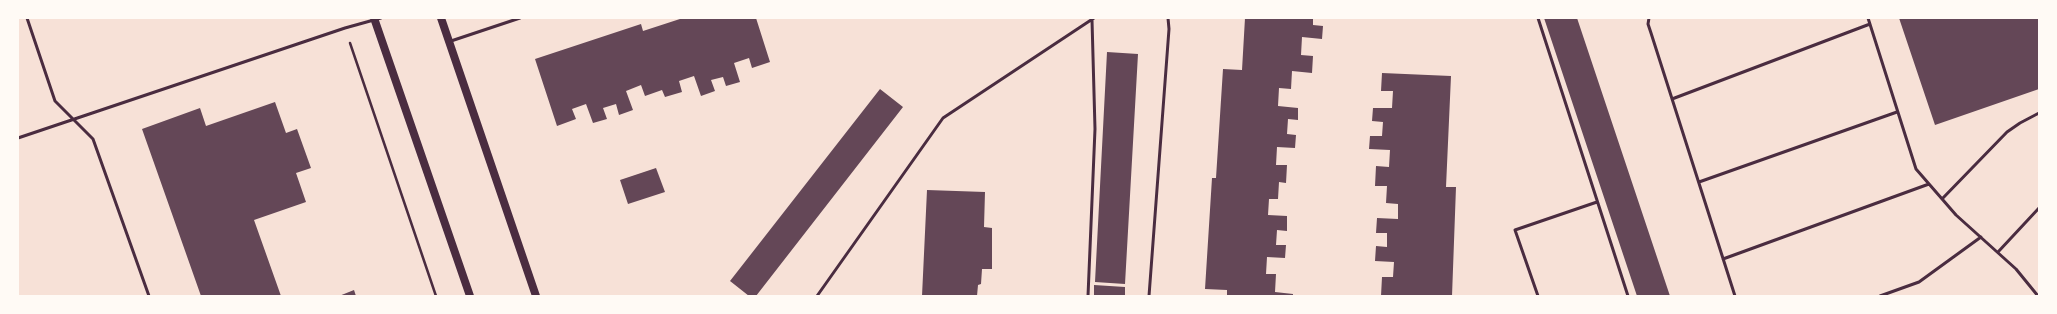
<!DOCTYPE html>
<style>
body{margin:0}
#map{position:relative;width:2057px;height:314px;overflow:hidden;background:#f7e1d7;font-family:"Fira Sans Condensed",sans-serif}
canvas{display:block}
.frame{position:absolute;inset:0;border:19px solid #fffaf5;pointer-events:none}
</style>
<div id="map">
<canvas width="2057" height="314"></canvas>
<div class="frame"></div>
</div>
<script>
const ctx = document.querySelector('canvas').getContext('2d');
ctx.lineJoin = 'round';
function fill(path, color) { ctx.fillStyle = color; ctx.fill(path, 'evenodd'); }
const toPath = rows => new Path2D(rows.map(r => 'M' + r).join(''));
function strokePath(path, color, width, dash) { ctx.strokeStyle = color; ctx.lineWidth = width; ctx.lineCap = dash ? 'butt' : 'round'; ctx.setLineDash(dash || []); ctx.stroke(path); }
fill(toPath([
 [683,18,756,18,770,62,752,68,749,58,734,63,740,82,726,86,723,77,711,80,715,91,701,96,694,76,679,81,682,92,665,97,662,90,645,96,641,85,626,91,633,110,619,115,616,104,603,108,607,119,593,123,586,104,572,109,576,119,557,126,535,59,641,24,643,31],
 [1245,18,1313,18,1313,25,1323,26,1322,39,1302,37,1301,55,1313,56,1312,73,1292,71,1291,89,1279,88,1278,106,1298,108,1298,120,1288,119,1287,134,1296,135,1295,148,1277,147,1276,165,1287,165,1286,183,1279,182,1278,199,1269,199,1268,215,1287,216,1287,231,1277,230,1276,245,1286,245,1285,258,1267,257,1266,274,1276,274,1275,292,1293,294,1293,296,1227,296,1227,290,1205,289,1212,178,1216,178,1223,69,1242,70],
 [1544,18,1577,18,1670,296,1637,296],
 [1899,18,2039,18,2039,89,1935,125],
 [1107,52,1138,54,1125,284,1095,282],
 [1382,73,1451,76,1446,187,1456,187,1452,296,1381,296,1382,277,1393,277,1394,262,1375,261,1376,246,1387,247,1387,233,1376,233,1377,218,1398,219,1398,204,1386,203,1387,186,1375,186,1376,166,1389,167,1390,150,1369,149,1370,136,1382,136,1383,122,1372,121,1373,108,1392,108,1393,91,1381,91],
 [880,89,903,107,756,296,749,296,730,281],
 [275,102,286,133,297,129,311,168,296,173,306,202,254,220,281,296,201,296,142,129,200,108,206,126],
 [656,168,665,192,628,204,620,180],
 [927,190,985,192,984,227,992,228,992,269,982,269,981,284,978,285,977,296,922,296],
 [1094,285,1125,287,1125,296,1094,296],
 [354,290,356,296,339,296]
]), '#644757');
strokePath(toPath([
 [350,43,436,296]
]), '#4a2c40', 2.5);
strokePath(toPath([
 [27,18,55,101,93,139,149,296],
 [1538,18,1628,296],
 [1649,18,1648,24,1651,33,1735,296],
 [1868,18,1916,169,1956,215,2016,269,2038,296],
 [451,41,520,18],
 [1672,99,1870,24],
 [18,138,345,28,381,18],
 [1699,182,1897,112],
 [1942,199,2007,132,2020,123,2039,113],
 [1998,252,2039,208],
 [1723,259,1929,184],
 [817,296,943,118,1094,18],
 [1088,296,1095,129,1092,20],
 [1149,296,1169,29,1168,18],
 [1538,296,1515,230,1597,202],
 [1880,296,1919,282,1981,237]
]), '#4a2c40', 3);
strokePath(toPath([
 [374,18,470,296],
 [441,18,536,296]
]), '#4a2c40', 8);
</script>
